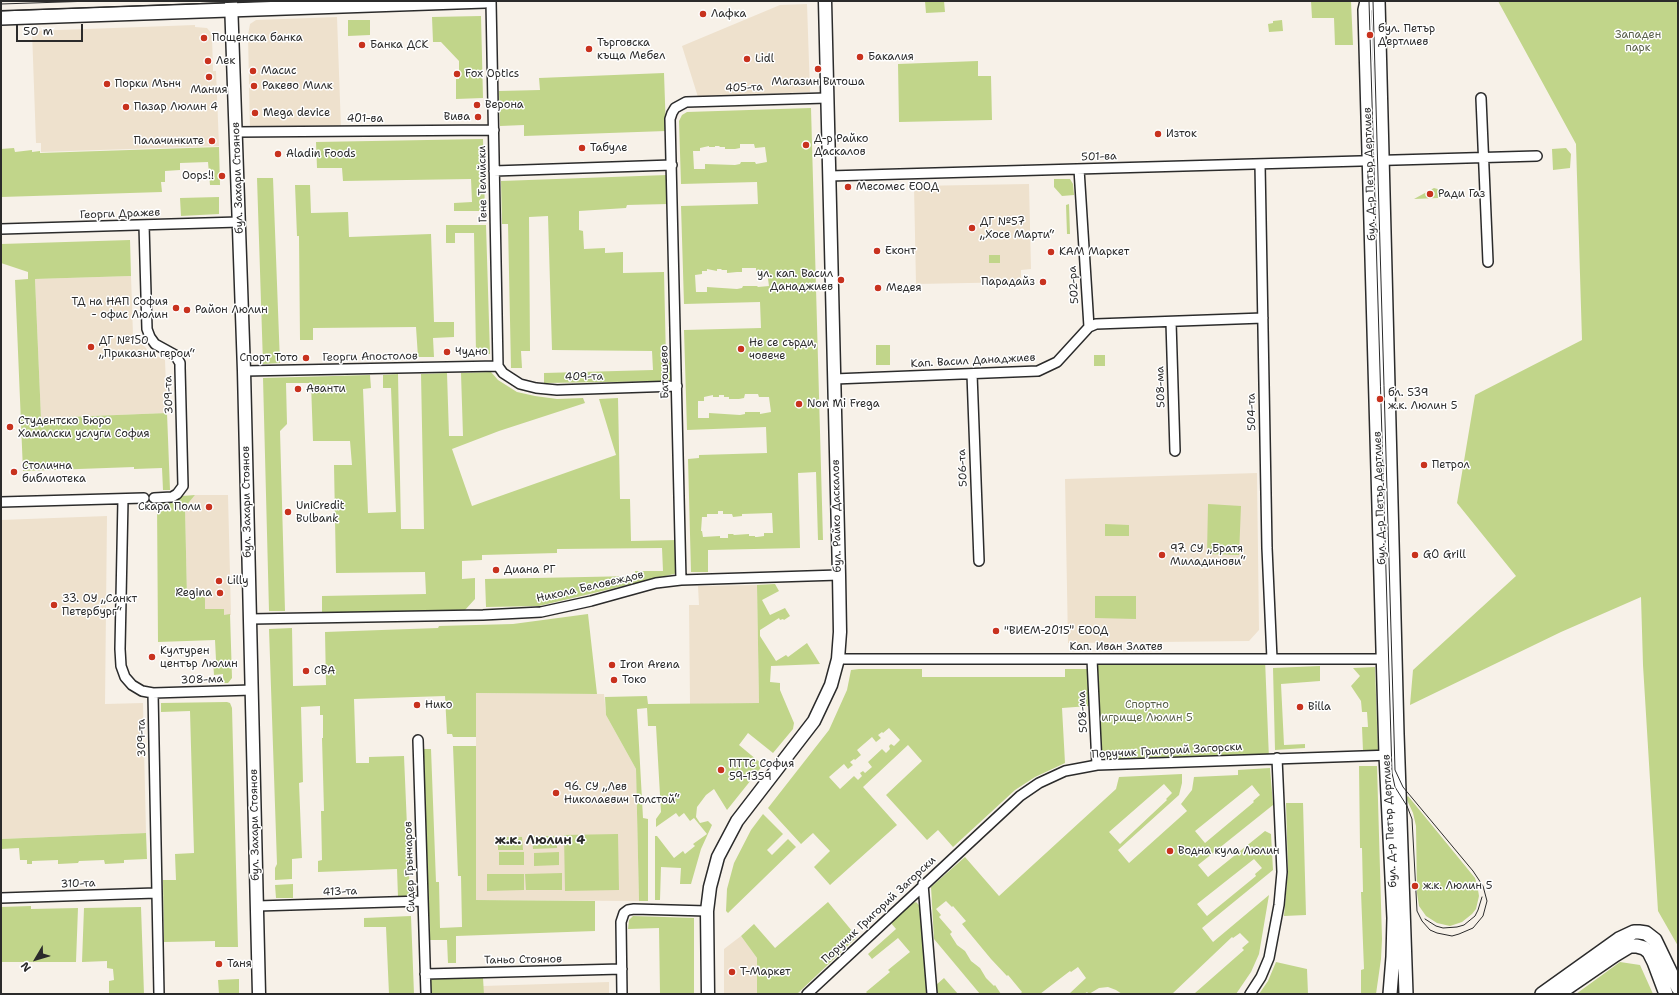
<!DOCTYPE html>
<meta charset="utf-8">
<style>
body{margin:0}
#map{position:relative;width:1679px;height:995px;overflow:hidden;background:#f7f1e8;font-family:"Shantell Sans",sans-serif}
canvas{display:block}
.frame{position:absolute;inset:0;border:2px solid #2b2b2b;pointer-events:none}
.north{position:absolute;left:16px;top:939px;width:40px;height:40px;-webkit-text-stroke:3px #fff;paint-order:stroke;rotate:232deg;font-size:11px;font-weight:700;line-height:16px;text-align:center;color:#2b2b2b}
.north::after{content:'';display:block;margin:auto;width:14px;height:18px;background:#2b2b2b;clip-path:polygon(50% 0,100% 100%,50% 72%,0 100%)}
.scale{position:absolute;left:16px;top:24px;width:67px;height:18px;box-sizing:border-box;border:2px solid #2b2b2b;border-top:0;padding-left:5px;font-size:12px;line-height:14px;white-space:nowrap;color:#2b2b2b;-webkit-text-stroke:3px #fff;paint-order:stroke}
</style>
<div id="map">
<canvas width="1679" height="995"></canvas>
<div class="frame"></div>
<div class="north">N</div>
<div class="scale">50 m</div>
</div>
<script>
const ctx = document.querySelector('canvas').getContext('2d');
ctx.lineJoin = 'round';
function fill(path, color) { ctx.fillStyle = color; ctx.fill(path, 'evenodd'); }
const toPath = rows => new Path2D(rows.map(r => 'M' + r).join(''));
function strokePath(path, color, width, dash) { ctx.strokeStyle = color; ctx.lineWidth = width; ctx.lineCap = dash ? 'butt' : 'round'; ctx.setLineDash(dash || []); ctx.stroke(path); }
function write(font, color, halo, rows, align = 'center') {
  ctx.font = font + ' "Shantell Sans",sans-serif'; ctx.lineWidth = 3; ctx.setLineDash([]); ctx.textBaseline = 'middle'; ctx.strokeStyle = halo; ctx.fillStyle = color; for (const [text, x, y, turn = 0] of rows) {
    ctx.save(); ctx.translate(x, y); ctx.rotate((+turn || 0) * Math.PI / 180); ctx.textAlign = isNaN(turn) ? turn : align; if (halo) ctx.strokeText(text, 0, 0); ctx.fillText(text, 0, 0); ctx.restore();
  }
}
fill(toPath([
 [807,4,810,92,698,97,682,46,780,5],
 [337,17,341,129,250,130,248,35,250,24,256,20],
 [195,25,195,27,207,28,212,34,213,71,216,71,219,146,41,152,41,143,36,143,32,31],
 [1029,184,1031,269,1021,270,1021,282,916,284,914,186],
 [131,276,133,335,139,335,141,342,149,352,165,360,167,413,41,418,35,279],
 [1257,473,1259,630,1249,641,1068,643,1065,479],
 [195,495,228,495,231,615,224,615,224,609,205,609,187,597,185,507],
 [107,516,105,704,143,703,146,833,1,839,1,520],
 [757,585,759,703,690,704,689,605,699,605,698,586],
 [476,693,604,694,606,715,636,769,639,901,476,900],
 [741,936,757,958,757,994,724,994,724,949],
 [609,982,609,994,484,994,483,986]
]), '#eee1cd');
fill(toPath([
 [925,1,944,1,945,12,926,13],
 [1311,1,1351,1,1353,45,1335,45,1334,18,1312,18],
 [1498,1,1678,1,1678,946,1658,911,1643,665,1641,597,1561,632,1410,705,1413,670,1516,576,1457,503,1475,395,1582,340,1576,144],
 [481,16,483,98,456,99,456,79,459,79,459,61,441,42,433,42,432,17],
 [348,20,370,20,370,35,348,36],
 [1282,20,1283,31,1269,32,1268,24,1273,23,1273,21],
 [978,61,978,76,991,76,992,120,899,122,898,64],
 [664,73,666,131,524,136,524,125,500,126,499,91,540,90,539,78],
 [811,108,823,540,818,540,816,472,798,473,800,548,708,550,708,572,691,572,688,459,699,458,699,455,767,453,766,427,687,430,684,330,761,328,760,302,684,304,681,206,758,204,757,182,681,184,679,121,682,115,687,112],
 [740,144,754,144,755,148,765,147,767,162,756,164,755,162,741,162,740,164,735,165,705,164,705,169,694,169,693,151,700,151,700,148,709,146,709,147,715,147,715,146,719,146,720,147,725,147,725,149,735,149,740,148],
 [742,268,756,268,756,271,767,271,769,286,758,287,757,286,743,286,742,288,737,289,707,287,707,292,696,292,695,275,702,274,702,271,707,271,707,269,717,271,717,269,721,269,722,270,727,270,727,273,737,272,742,272],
 [745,394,758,394,759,397,769,397,771,412,760,414,760,412,745,412,745,414,740,415,709,413,709,418,698,418,698,401,704,401,704,397,713,395,713,397,719,397,719,395,724,395,724,397,729,397,729,399,739,399,744,398],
 [718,511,723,511,723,514,732,514,733,517,742,516,742,514,772,513,773,533,764,533,764,536,757,537,755,537,755,536,749,536,749,534,734,535,733,534,728,534,728,538,720,538,720,536,703,537,702,531,701,531,702,517,707,517,707,514,718,514],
 [483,139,485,211,454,211,454,203,472,202,471,179,343,181,342,168,317,168,316,142],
 [219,147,220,185,210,185,208,162,180,163,180,170,165,171,165,182,161,182,162,192,1,197,1,149,14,148,15,152,32,150,32,152,40,151,40,153],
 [1566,148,1571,154,1570,168,1553,170,1552,149],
 [667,175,668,204,627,205,626,208,579,211,579,230,583,231,584,249,605,248,605,253,623,252,623,273,664,272,666,361,674,361,675,381,544,383,544,373,653,370,652,351,552,350,548,216,529,217,530,351,521,351,522,368,511,368,508,224,502,224,501,181],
 [257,178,273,178,280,363,263,364],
 [1054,179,1070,179,1073,184,1074,195,1062,196,1054,187],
 [295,185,310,185,311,213,348,212,349,237,431,234,434,322,454,322,454,337,433,338,434,357,418,357,416,327,313,328,313,340,300,340,299,236,297,236],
 [1434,188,1441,190,1442,195,1438,198,1414,199],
 [219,197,219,214,181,216,180,198],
 [1069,204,1070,234,1067,234,1066,205],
 [446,225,486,225,490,354,476,354,474,233,455,233,455,243,446,243],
 [130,240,131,276,35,279,41,418,167,413,170,490,163,490,162,468,134,469,134,467,23,471,15,280,28,279,28,272,1,263,1,244],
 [989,255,1000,255,1000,263,989,263],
 [876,345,890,345,890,365,876,365],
 [1094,355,1105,355,1105,366,1094,366],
 [491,372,498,380,517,392,535,396,557,399,583,398,585,403,499,431,452,449,472,506,616,455,599,399,618,398,620,499,630,499,631,541,678,540,678,573,539,606,486,607,485,579,635,576,635,571,663,571,662,548,557,549,557,553,482,555,482,560,462,561,462,579,475,578,475,599,465,610,322,613,322,596,426,594,425,572,336,573,334,465,352,465,350,441,313,441,311,383,286,383,287,424,280,431,285,611,269,611,263,378,370,375,371,388,363,389,368,513,396,512,391,388,383,388,383,375,398,374,401,529,424,529,421,374,447,373,449,436,463,436,461,373],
 [195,495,185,507,187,597,205,597,205,609,224,609,224,615,230,614,232,678,228,683,223,683,223,674,214,675,213,660,216,660,215,640,158,642,157,502,173,501,182,496],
 [1208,504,1241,506,1239,555,1207,554],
 [1105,524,1129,525,1129,536,1105,536],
 [775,584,779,591,762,600,770,615,785,608,790,616,784,620,783,619,780,620,779,618,760,630,760,636,776,661,786,655,788,657,807,643,820,664,771,666,770,682,780,683,780,690,794,723,793,729,773,753,748,733,739,745,763,765,727,810,714,789,706,795,697,807,696,817,700,823,708,821,712,825,701,849,691,884,680,884,681,868,661,867,660,900,655,900,655,836,657,836,674,858,683,851,685,854,695,846,693,844,707,834,694,818,690,821,684,813,679,817,676,813,656,827,656,819,661,812,656,726,648,726,647,708,637,709,643,818,648,819,648,901,639,901,636,769,606,715,605,697,647,696,648,704,759,703,757,585],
 [1095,596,1136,596,1136,619,1095,618],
 [588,614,597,694,476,693,476,737,453,737,452,734,447,734,445,696,354,699,356,763,369,763,369,757,404,756,410,897,398,897,397,869,318,872,318,861,322,860,321,811,324,811,322,738,323,738,323,715,320,715,320,706,301,707,303,782,299,783,302,858,292,859,292,879,275,880,275,868,277,864,269,629,292,628,293,686,326,685,325,632,438,628,439,626,513,624],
 [1092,659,1265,659,1269,759,1097,765],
 [1320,666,1320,681,1281,684,1284,745,1305,744,1305,748,1275,750,1273,668],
 [1375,667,1378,751,1363,751,1362,727,1368,727,1367,712,1362,712,1361,701,1351,686,1360,676,1353,668],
 [859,669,922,669,922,677,1065,677,1065,669,1088,669,1089,706,1062,708,1065,763,1035,777,1015,790,953,847,938,830,927,840,886,795,922,761,908,745,863,787,897,825,830,885,814,867,830,851,813,833,801,844,768,808,829,730,847,690,851,670],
 [889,728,900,740,894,746,891,744,889,746,890,749,886,753,882,749,868,762,872,767,865,773,863,771,860,773,862,776,858,780,854,776,840,789,829,777,844,764,848,769,853,765,850,762,854,759,855,760,861,755,857,750,872,737,876,742,881,738,878,735,882,732,883,733],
 [227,702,230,703,232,708,238,947,215,947,215,941,164,942,163,880,176,880,175,854,194,853,190,711,161,712,161,703],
 [453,746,476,746,476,900,595,901,595,931,456,936,456,963,448,963,447,940,430,940,423,749,431,749,436,882,439,882,440,928,462,927,461,876,458,876],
 [1359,766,1377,766,1382,939,1381,959,1376,994,1361,994,1361,970,1364,969,1361,892,1363,892,1362,848,1360,848],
 [1270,768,1273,805,1198,865,1208,877,1265,831,1271,834,1273,870,1202,928,1213,942,1269,895,1259,954,1251,972,1236,994,1195,993,1244,950,1242,948,1249,942,1240,933,1233,938,1232,937,1172,994,1122,994,1116,990,1108,987,1099,988,1089,994,1087,992,1084,994,1069,994,1086,978,1078,967,1071,972,1070,971,1040,994,1020,994,1022,992,1008,975,1007,976,991,959,962,924,966,921,953,906,952,907,946,901,936,909,941,915,939,917,952,932,950,934,957,945,965,951,971,961,980,968,986,978,994,986,995,985,1001,994,980,994,934,939,931,887,965,857,999,896,1116,789,1119,777,1182,774,1182,783,1179,795,1118,850,1129,863,1187,811,1181,804,1192,790,1194,777,1238,775,1238,770],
 [1164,784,1172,793,1166,799,1167,800,1120,844,1109,832],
 [1252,785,1260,795,1253,801,1254,802,1205,843,1195,831],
 [1254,859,1262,868,1255,874,1256,876,1207,916,1197,904],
 [1408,796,1475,878,1477,884,1479,896,1476,909,1472,914,1462,922,1450,926,1437,923,1426,916,1419,906,1417,893,1416,826,1413,813,1407,800,1407,797],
 [1286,803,1303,803,1306,915,1284,916,1288,871],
 [763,814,783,834,767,850,772,855,788,839,796,847,728,913,726,911,727,889,734,863,751,830],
 [146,833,147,859,124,860,124,863,105,864,104,860,79,861,78,863,58,864,58,860,32,861,32,864,27,864,27,860,20,860,19,848,1,849,1,839],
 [618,834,619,890,565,891,564,835],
 [532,836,557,836,557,848,533,849],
 [498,837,522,837,523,850,498,850],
 [499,852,524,852,524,865,499,865],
 [559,852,559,865,534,866,534,853],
 [562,873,562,890,526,890,525,874],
 [487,874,524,874,524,890,487,891],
 [293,884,293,898,276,898,275,885],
 [828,902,857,937,797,994,757,994,757,958,741,936,754,924,775,948],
 [916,902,921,907,927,994,868,994,866,992,890,972,888,970,910,952,898,938,872,959,868,954,896,929,891,923,911,904],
 [31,906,31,909,78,908,76,962,1,962,1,907],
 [141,907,144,994,109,994,109,981,114,980,113,969,107,968,107,961,82,962,84,908],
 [411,916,414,994,389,994,386,927,364,927,364,918],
 [633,916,694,918,694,994,660,994,659,928,628,929,629,920],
 [1276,962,1307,969,1308,994,1259,994,1268,981],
 [1620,962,1640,965,1653,994,1576,994],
 [483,978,484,994,431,994,431,979],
 [944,978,958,994,937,994,936,985],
 [239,979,239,994,219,994,218,980]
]), '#c1d58a');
const minor = toPath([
 [491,1,498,366],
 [1481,98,1488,262],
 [237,132,494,130],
 [1260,164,1267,548,1272,659],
 [1079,169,1089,327],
 [494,171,672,165],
 [829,176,1537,156],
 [144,225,147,329,150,337,155,344,175,355,180,363,180,368,183,486,177,494,172,497,154,498],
 [1,229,239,222],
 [1171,322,1175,451],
 [498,366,503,373,520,384,536,388,557,390,677,386],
 [244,371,498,366],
 [972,374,979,561],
 [834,379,1038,371,1057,362,1089,327,1096,324,1263,318],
 [123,499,120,649,121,666,125,677,132,685,142,691,153,693,252,690],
 [1,502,144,498],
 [681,580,670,119,672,113,675,108,686,102,827,98],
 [250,619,483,615,541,612,591,601,656,583,681,580,839,575],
 [838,659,1389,659],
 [1092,659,1097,765],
 [153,693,159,994],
 [418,740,426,994],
 [923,884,932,994],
 [1,898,156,893],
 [257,906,423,901],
 [425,974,622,969],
 [622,994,621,922,624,913,628,910,634,909,707,911],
 [807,994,1020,796,1039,783,1065,771,1097,765,1392,755],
 [1250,994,1261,977,1269,958,1279,905,1282,872,1277,758]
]);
const tertiary = toPath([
 [231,1,244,371,259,994],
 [708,994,707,911,710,887,718,857,737,821,814,721,831,685,838,659,840,632,839,575,825,1]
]);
const secondary = toPath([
 [1367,1,1365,10,1386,755,1394,918,1393,957,1390,994],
 [1378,1,1397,734,1406,994],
 [1,18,485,1],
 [1542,994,1619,939,1634,932,1639,932,1646,933,1655,940,1678,988],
 [1558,994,1615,955,1630,946,1637,946,1644,948,1649,952,1654,962,1666,994]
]);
strokePath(minor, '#2b2b2b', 12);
strokePath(tertiary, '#2b2b2b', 15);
strokePath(secondary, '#2b2b2b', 16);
strokePath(minor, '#fff', 9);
strokePath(tertiary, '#fff', 12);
strokePath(secondary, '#fff', 13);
strokePath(toPath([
 [1369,1,1392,773,1395,787,1407,806,1412,819,1417,911,1422,921,1430,930,1437,933,1452,936,1459,934,1473,928,1483,916,1487,901,1483,886,1473,871,1403,787,1395,770,1373,1],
 [1,4,93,1],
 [1,11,267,1],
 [1425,919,1436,926,1443,928,1457,927,1464,925,1475,916,1478,910,1482,897]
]), '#2b2b2b', 1);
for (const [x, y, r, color] of [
 [703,14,4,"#c8321e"],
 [1370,35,4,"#c8321e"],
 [204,38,4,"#c8321e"],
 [362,45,4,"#c8321e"],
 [589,49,4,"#c8321e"],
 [860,57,4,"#c8321e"],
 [747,59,4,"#c8321e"],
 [208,61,4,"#c8321e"],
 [818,69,4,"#c8321e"],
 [253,71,4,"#c8321e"],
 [457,74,4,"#c8321e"],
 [209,77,4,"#c8321e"],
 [107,84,4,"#c8321e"],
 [254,86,4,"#c8321e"],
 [477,105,4,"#c8321e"],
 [126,107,4,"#c8321e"],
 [255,113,4,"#c8321e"],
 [478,117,4,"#c8321e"],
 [1158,134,4,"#c8321e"],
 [212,141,4,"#c8321e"],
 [806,145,4,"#c8321e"],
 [582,148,4,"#c8321e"],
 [278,154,4,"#c8321e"],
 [222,176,4,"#c8321e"],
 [848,187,4,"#c8321e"],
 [1430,194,4,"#c8321e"],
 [972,228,4,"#c8321e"],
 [877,251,4,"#c8321e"],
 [1051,252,4,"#c8321e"],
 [841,280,4,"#c8321e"],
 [1043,282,4,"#c8321e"],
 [878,288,4,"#c8321e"],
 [176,308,4,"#c8321e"],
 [187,310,4,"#c8321e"],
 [91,347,4,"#c8321e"],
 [741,349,4,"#c8321e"],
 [447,352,4,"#c8321e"],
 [306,358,4,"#c8321e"],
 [298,389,4,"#c8321e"],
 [1380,399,4,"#c8321e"],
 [799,404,4,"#c8321e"],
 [10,427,4,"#c8321e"],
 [1424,465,4,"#c8321e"],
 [14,472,4,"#c8321e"],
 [209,507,4,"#c8321e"],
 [288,512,4,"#c8321e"],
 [1162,555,4,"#c8321e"],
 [1415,555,4,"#c8321e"],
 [496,570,4,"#c8321e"],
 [219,581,4,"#c8321e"],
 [220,593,4,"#c8321e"],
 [54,605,4,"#c8321e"],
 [996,631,4,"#c8321e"],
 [152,657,4,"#c8321e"],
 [612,665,4,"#c8321e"],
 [306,671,4,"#c8321e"],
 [614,680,4,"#c8321e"],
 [417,705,4,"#c8321e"],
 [1300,707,4,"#c8321e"],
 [721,770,4,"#c8321e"],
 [556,793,4,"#c8321e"],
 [1170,851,4,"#c8321e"],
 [1415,886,4,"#c8321e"],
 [219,964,4,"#c8321e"],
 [732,972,4,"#c8321e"]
]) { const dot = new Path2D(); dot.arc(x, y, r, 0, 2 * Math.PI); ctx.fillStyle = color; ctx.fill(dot); strokePath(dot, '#fff', 1.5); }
write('11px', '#2b2b2b', '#fff', [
 ["Лафка",711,14],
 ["бул. Петър",1378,29],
 ["Дертлиев",1378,42],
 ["Пощенска банка",212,38],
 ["Търговска",597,43],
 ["къща Мебел",597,56],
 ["Банка ДСК",370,45],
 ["Бакалия",868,57],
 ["Lidl",755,59],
 ["Лек",216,61],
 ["Масис",261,71],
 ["Fox Optics",465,74],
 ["Магазин Витоша",818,82,"center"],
 ["Порки Мънч",115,84],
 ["Ракево Милк",262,86],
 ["Мания",209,90,"center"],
 ["Верона",485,105],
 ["Пазар Люлин 4",134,107],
 ["Mega device",263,113],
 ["Вива",470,117,"right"],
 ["Изток",1166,134],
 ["Д-р Райко",814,139],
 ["Даскалов",814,152],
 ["Палачинките",204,141,"right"],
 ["Табуле",590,148],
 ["Aladin Foods",286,154],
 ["Oops!!",214,176,"right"],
 ["Месомес ЕООД",856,187],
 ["Ради Газ",1438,194],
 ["ДГ №57",980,222],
 ["„Хосе Марти“",980,235],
 ["Еконт",885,251],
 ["КАМ Маркет",1059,252],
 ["ул. кап. Васил",833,274,"right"],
 ["Данаджиев",833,287,"right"],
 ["Парадайз",1035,282,"right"],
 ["Медея",886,288],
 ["ТД на НАП София",168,302,"right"],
 ["- офис Люлин",168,315,"right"],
 ["Район Люлин",195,310],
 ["ДГ №150",99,341],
 ["„Приказни герои“",99,354],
 ["Не се сърди,",749,343],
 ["човече",749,356],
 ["Чудно",455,352],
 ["Спорт Тото",298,358,"right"],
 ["Аванти",306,389],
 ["бл. 539",1388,393],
 ["ж.к. Люлин 5",1388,406],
 ["Non Mi Frega",807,404],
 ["Студентско Бюро",18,421],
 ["Хамалски услуги София",18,434],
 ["Петрол",1432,465],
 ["Столична",22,466],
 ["библиотека",22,479],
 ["UniCredit",296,506],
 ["Bulbank",296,519],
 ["Скара Поли",201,507,"right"],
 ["97. СУ „Братя",1170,549],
 ["Миладинови“",1170,562],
 ["GO Grill",1423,555],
 ["Диана РГ",504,570],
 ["Lilly",227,581],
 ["Regina",212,593,"right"],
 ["33. ОУ „Санкт",62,599],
 ["Петербург“",62,612],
 ["\"ВИЕМ-2015\" ЕООД",1004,631],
 ["Културен",160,651],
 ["център Люлин",160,664],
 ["Iron Arena",620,665],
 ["CBA",314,671],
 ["Токо",622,680],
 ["Нико",425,705],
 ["Billa",1308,707],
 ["ПТТС София",729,764],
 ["59-1359",729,777],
 ["96. СУ „Лев",564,787],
 ["Николаевич Толстой“",564,800],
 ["Водна кула Люлин",1178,851],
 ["ж.к. Люлин 5",1423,886],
 ["Таня",227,964],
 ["Т-Маркет",740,972]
], 'left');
write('11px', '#585e48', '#fff', [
 ["Западен",1638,35],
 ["парк",1638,48],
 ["Спортно",1147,705],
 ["игрище Люлин 5",1147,718]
]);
write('11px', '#2b2b2b', '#fff', [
 ["405-та",744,88,-2],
 ["401-ва",365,119],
 ["501-ва",1099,157,-2],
 ["бул. Д-р Петър Дертлиев",1370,174,-92],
 ["бул. Захари Стоянов",238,178,-92],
 ["Гене Телийски",483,184,-91],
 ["Георги Дражев",120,214,-2],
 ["502-ра",1074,285,-94],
 ["Георги Апостолов",370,357,-1],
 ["Кап. Васил Данаджиев",973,361,-3],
 ["Батошево",665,372,-91],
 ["409-та",584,377,-1],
 ["508-ма",1161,387,-92],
 ["309-та",169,395,-92],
 ["504-та",1252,412,-91],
 ["506-та",963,468,-93],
 ["бул. Д-р Петър Дертлиев",1380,498,-92],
 ["бул. Захари Стоянов",247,502,-91],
 ["бул. Райко Даскалов",837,516,-91],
 ["Никола Беловеждов",590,587,-13],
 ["Кап. Иван Златев",1116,647],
 ["308-ма",202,680,-2],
 ["508-ма",1083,712,-93],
 ["309-та",142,738,-91],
 ["Поручик Григорий Загорски",1167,751,-3],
 ["бул. Д-р Петър Дертлиев",1390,821,-93],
 ["бул. Захари Стоянов",255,825,-91],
 ["Сидер Грънчаров",410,867,-92],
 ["310-та",78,884,-2],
 ["413-та",340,892,-2],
 ["Поручик Григорий Загорски",879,910,-43],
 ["Таньо Стоянов",523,960,-1]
]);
write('bold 13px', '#2b2b2b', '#fff', [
 ["ж.к. Люлин 4",540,841]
]);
</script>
